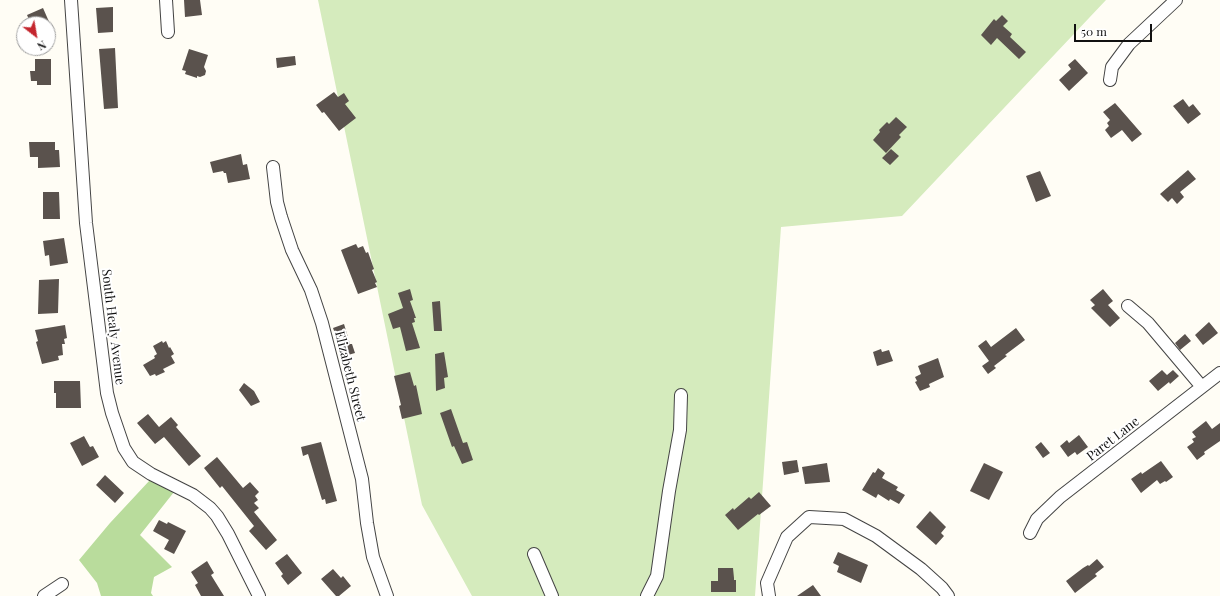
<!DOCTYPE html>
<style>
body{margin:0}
#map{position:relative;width:1220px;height:596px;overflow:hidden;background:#fffdf5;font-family:"Playfair Display",serif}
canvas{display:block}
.north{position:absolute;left:16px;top:16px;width:40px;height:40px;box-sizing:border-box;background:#fff;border:1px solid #a0a0a0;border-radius:50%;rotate:149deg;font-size:11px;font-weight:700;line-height:16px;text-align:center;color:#111}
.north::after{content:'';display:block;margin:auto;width:14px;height:18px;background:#c4262e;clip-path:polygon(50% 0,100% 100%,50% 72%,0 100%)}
.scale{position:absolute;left:1074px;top:24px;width:78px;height:18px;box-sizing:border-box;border:2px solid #111;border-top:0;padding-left:5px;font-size:12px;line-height:14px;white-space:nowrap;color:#111;-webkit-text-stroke:3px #fff;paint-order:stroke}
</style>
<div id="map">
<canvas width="1220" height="596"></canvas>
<div class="north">N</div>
<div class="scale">50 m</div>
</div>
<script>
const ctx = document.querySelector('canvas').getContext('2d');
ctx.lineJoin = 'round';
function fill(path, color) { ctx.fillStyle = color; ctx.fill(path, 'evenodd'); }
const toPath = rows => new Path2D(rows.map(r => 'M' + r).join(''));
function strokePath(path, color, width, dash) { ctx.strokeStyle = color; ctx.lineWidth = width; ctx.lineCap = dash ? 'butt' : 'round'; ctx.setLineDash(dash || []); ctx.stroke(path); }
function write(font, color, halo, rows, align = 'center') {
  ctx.font = font + ' "Playfair Display",serif'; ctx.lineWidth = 4; ctx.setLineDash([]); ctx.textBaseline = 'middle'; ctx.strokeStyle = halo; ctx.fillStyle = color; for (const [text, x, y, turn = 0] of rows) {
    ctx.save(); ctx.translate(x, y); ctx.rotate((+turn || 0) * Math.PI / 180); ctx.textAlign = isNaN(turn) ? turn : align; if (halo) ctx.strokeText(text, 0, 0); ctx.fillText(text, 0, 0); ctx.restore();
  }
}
fill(toPath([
 [318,0,1106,0,902,216,781,227,755,596,472,596,422,505]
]), '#d5ebbd');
fill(toPath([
 [150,480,174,492,140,535,172,567,154,577,151,593,153,596,101,596,97,583,79,560,110,523]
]), '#b9dc9c');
fill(toPath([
 [184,0,200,0,202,15,185,17],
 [113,7,113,32,98,33,96,8],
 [43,8,50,24,31,24,27,15],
 [1002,15,1008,21,1003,26,1012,34,1010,37,1026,52,1019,59,997,38,991,45,981,35,994,19,996,21],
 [115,48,118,108,104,109,99,49],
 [189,49,208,55,204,67,206,71,205,75,200,77,197,76,197,78,185,74,186,71,182,70],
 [295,56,296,65,277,68,276,58],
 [35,59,51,59,51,85,37,85,37,81,31,81,30,71,35,71],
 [1075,59,1088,73,1069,91,1059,80,1071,69,1068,65],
 [334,92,338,97,344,93,349,101,345,104,356,118,339,131,324,112,322,113,316,105],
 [1183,99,1189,107,1193,104,1201,114,1188,124,1173,106],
 [1115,103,1142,134,1132,142,1122,130,1111,138,1105,130,1109,126,1107,123,1110,120,1103,112],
 [896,117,907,127,899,135,901,137,886,153,873,140,880,132,879,130,887,122,889,124],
 [29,142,55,142,55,150,59,150,60,167,38,168,38,157,30,157],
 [891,149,899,156,890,165,882,158],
 [241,154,243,165,247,164,250,179,228,183,226,173,224,173,223,171,213,173,210,162],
 [1188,170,1196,179,1180,192,1184,197,1177,204,1172,198,1168,202,1160,194],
 [1040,171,1051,196,1036,202,1026,176],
 [43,192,59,192,60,219,43,219],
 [64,238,68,263,50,266,49,255,45,256,43,241],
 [356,244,358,248,363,246,366,253,368,252,374,269,372,270,377,282,375,283,377,287,358,294,341,250],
 [59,279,58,313,38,314,39,280],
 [410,289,413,300,410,301,416,318,414,318,415,322,412,323,420,348,406,351,400,327,393,329,388,314,403,308,398,293],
 [1103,289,1113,301,1108,305,1120,318,1110,327,1091,308,1095,305,1090,300],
 [440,301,442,331,434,331,432,302],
 [1209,322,1218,333,1203,345,1195,335],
 [344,324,350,344,352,344,355,353,341,357,338,348,340,347,333,328],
 [65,325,67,338,64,339,65,344,62,344,63,355,58,356,59,360,42,364,36,342,38,341,35,330],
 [1016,328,1025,340,1005,355,1007,356,994,366,996,368,988,374,982,366,989,361,978,346,986,340,991,347],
 [1185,334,1191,341,1180,350,1175,343],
 [162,341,163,343,166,341,169,348,170,347,174,354,171,356,175,363,163,369,165,372,156,376,155,374,150,376,143,365,155,358,154,356,157,354,153,346],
 [881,349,882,352,889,350,893,361,877,366,873,352],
 [444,352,448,377,444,378,445,388,436,391,435,354],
 [938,358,944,377,929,384,930,387,920,391,915,382,917,381,915,377,921,374,918,366],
 [1162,370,1167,375,1173,370,1179,376,1170,384,1169,382,1158,391,1149,381],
 [410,372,414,386,416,385,422,414,402,419,399,406,401,405,394,376],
 [54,381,80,381,81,408,56,408,56,393,54,393],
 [244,383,254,391,260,402,251,406,239,390],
 [451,409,463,443,467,442,473,460,462,464,454,446,452,447,440,413],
 [148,414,159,427,171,417,178,425,176,427,201,456,189,466,164,437,155,444,137,423],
 [1206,421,1212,429,1220,423,1220,441,1204,452,1205,454,1197,460,1187,447,1194,442,1192,439,1196,437,1192,432],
 [1079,435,1088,447,1077,455,1075,452,1068,457,1060,446,1067,440,1069,443],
 [84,436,90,447,93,446,99,457,82,466,70,443],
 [321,442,337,501,326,504,325,499,322,500,308,454,303,456,301,447],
 [1041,442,1050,453,1043,458,1035,447],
 [217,457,243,488,250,482,259,492,255,496,258,500,254,503,259,508,254,512,277,540,266,550,249,531,254,526,222,486,220,488,204,468],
 [797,460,799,472,784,475,782,462],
 [1161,461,1173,477,1166,482,1165,481,1160,484,1157,480,1141,493,1131,479,1141,472,1142,474],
 [827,463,830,482,805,484,802,467],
 [984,463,1003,472,989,500,970,491],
 [878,468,885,473,882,478,898,487,896,490,905,495,899,504,890,499,889,501,878,494,876,498,862,490,873,472,875,473],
 [105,475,124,493,115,503,96,485],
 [759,492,771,506,759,515,758,514,738,530,725,515,733,508,734,510,749,497,751,499],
 [930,511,946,527,941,533,944,536,936,545,916,527],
 [159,520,167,524,168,522,186,531,174,554,164,549,169,540,153,531],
 [838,552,868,565,861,583,837,572,839,566,833,563],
 [287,554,302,573,288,585,281,576,283,574,275,563],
 [1097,559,1104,567,1095,574,1097,576,1075,593,1066,581,1083,568,1088,565,1089,566],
 [207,561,214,573,211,575,224,596,201,596,195,585,198,583,191,572],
 [718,568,733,568,734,578,734,580,736,580,736,592,711,592,711,581,718,581],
 [333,569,341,578,343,576,351,586,339,596,336,596,321,579],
 [813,585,821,596,797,596]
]), '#5a524d');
const minor = toPath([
 [71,0,86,223,107,393,112,413,124,448,133,462,151,474,193,495,210,508,217,516,228,534,259,596],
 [166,0,168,32],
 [1110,80,1112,67,1129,44,1176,0],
 [273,167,277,202,281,217,292,250,311,290,322,323,362,479,367,523,373,557,387,596],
 [1128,306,1148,323,1202,387],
 [1030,533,1037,519,1060,497,1220,373],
 [534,554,552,596],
 [44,596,62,584],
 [647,596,657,576,669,491,680,430,681,395],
 [769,596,767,583,787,537,809,517,844,519,876,536,921,569,942,588,948,596]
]);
strokePath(minor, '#444', 14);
strokePath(minor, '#fff', 12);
write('13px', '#111', '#fff', [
 ["South Healy Avenue",113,327,83],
 ["Elizabeth Street",350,376,76],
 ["Paret Lane",1113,439,-38]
]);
</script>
